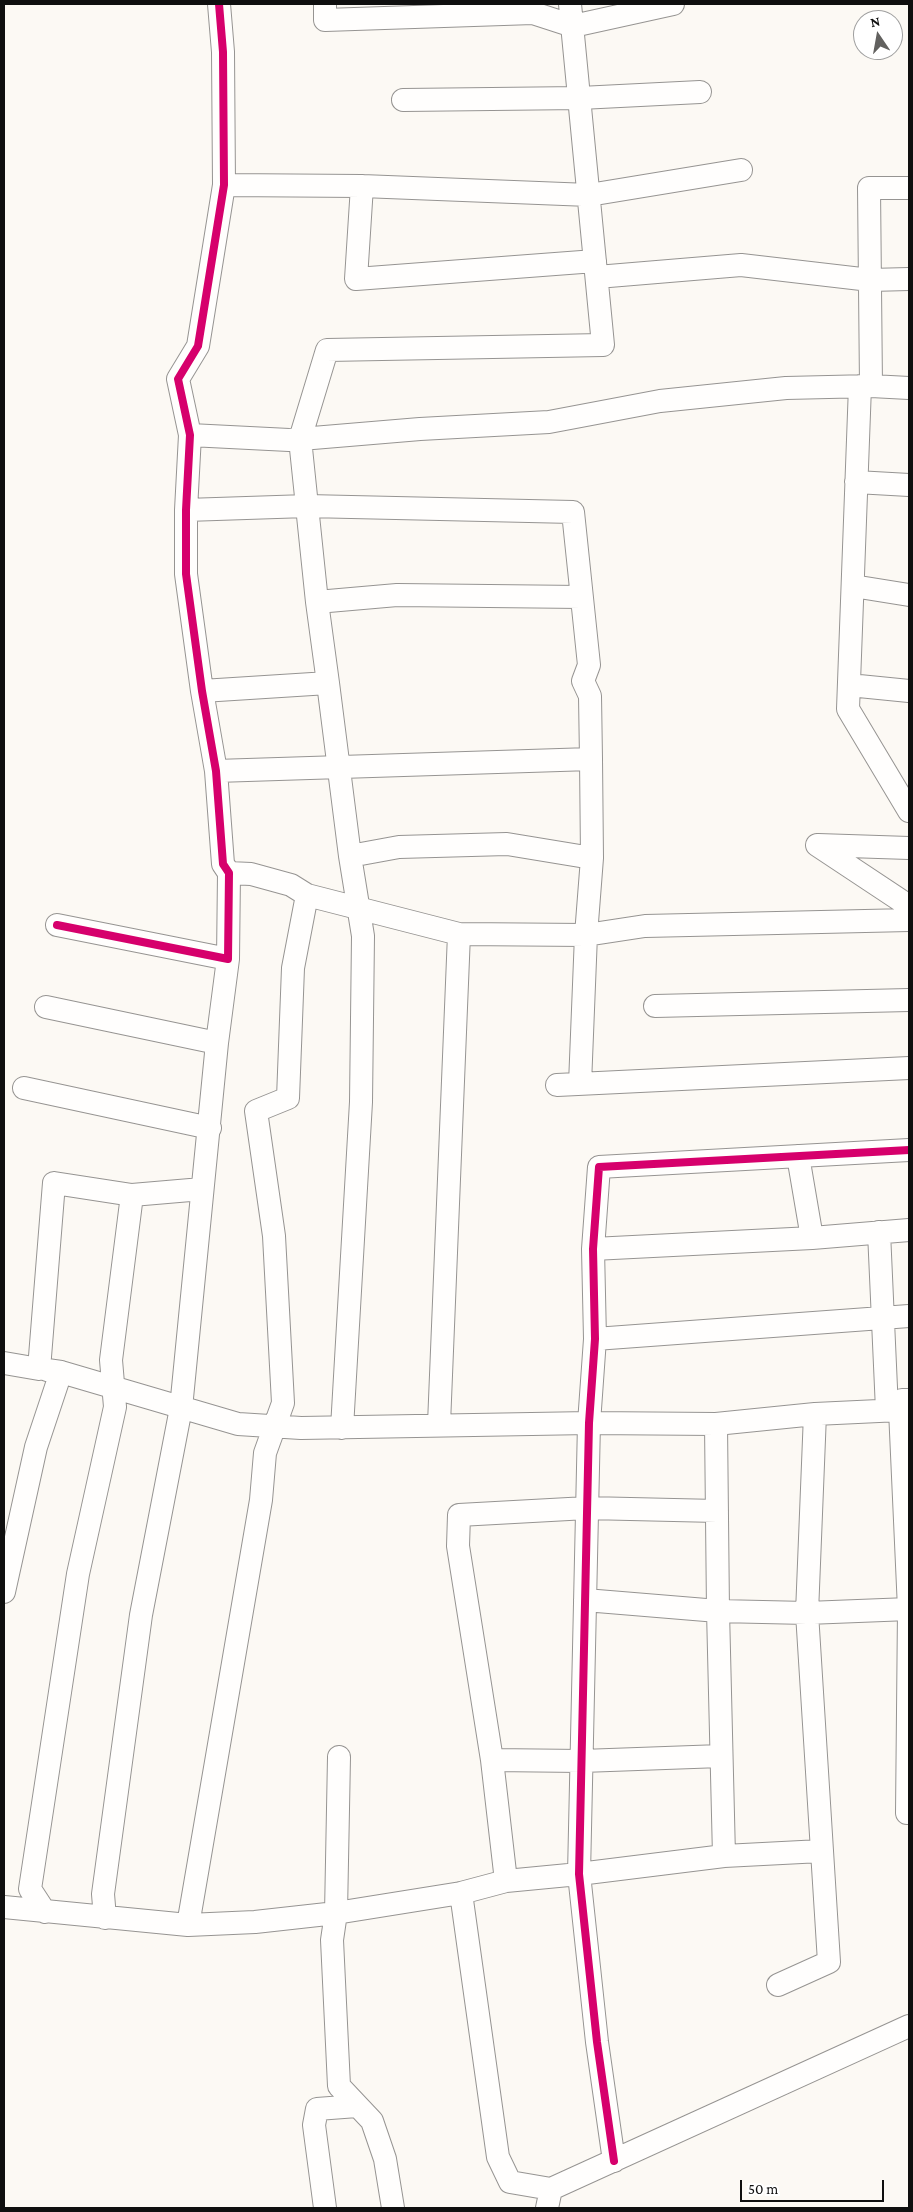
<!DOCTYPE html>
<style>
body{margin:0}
#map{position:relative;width:913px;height:2212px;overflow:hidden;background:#fcf9f4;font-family:"Crimson Pro",serif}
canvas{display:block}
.frame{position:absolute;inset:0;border:5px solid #0f0f0f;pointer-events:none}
.north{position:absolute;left:853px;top:10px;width:50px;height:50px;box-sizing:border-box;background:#fff;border:1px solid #9f9f9f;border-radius:50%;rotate:348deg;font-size:14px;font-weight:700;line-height:20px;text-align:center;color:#0f0f0f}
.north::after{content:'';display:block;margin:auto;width:18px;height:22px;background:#62615f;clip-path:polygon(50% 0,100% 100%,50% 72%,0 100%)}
.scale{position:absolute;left:740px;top:2180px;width:144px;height:22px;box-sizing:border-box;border:2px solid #0f0f0f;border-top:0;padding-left:6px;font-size:15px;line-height:18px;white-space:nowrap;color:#0f0f0f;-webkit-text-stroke:4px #fff;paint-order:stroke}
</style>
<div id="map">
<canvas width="913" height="2212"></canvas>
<div class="frame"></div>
<div class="north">N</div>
<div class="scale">50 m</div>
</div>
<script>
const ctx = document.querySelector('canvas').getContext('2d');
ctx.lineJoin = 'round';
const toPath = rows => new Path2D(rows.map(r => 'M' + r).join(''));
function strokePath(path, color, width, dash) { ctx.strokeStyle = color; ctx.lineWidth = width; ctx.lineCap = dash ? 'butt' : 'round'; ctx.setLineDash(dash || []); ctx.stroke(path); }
const minor = toPath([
 [325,4,325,20,533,13,573,26,673,4],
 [403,100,580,98,700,92],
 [224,185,362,186,589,195,741,170],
 [362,186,356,279,595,261],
 [597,277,741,265,870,280,909,279],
 [860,386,848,709,909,811],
 [871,386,869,188,909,188],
 [190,435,289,440,420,429,549,422,660,401,786,388,871,386,909,388],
 [856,482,909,485],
 [186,510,307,506,573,512,589,665,583,681,590,696,591,759,592,858,586,935,580,1084],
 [853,586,909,595],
 [317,602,397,595,581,597],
 [328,683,350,856,363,936,361,1102,342,1428],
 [849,685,909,691],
 [202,691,328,683,317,602,300,439,327,350,603,345,570,4],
 [216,771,591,759],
 [817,845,909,906],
 [818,845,909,848],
 [350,856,399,847,507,844,592,858],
 [229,873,251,874,291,885,307,895,459,934],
 [57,925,228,959,229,873,223,864,216,771,202,691,186,574,186,510,190,435,178,379,198,346,224,185,223,52,219,4],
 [655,1006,909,1000],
 [46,1007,217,1043],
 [557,1085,909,1068],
 [24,1088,210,1128],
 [798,1156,812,1238],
 [879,1232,887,1410],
 [593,1249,812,1238,909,1230],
 [595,1339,909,1316],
 [4,1363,39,1369,54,1183,132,1195,202,1189],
 [61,1372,238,1424,301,1428,589,1423,716,1424,815,1414,900,1410,902,1400,909,1400],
 [909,1417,900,1410,909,1609,907,1813,909,1813],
 [439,1424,459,934,586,935,645,926,909,920],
 [4,1592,36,1447,61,1372,47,1370],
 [585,1600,718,1611,716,1424],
 [339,1757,336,1913,332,1940,339,2086,372,2121,385,2159,393,2208],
 [492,1760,582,1761,721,1756],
 [724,1856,718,1611,807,1613,909,1609],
 [506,1881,492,1760,458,1546,459,1515,587,1508,717,1511],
 [461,1893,498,2157,510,2182,551,2189],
 [4,1907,188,1925,255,1922,336,1913,461,1893,506,1881,579,1874,724,1856,821,1851],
 [45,1912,30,1889,78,1574,115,1407,111,1360,132,1195],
 [105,1918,103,1894,141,1615,181,1408,217,1043,228,959],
 [188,1925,261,1500,265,1453,283,1403,274,1236,256,1111,288,1098,293,968,307,895],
 [778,1985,829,1962,807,1613,815,1414],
 [614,2161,597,2042,579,1874,589,1423,595,1339,593,1249,599,1167,909,1150],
 [325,2208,314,2125,317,2109,357,2106],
 [547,2208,551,2189,909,2026]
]);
strokePath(minor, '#969492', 24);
strokePath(minor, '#fffefd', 22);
strokePath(toPath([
 [57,925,228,959,229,873,223,864,216,771,202,691,186,574,186,510,190,435,178,379,198,346,224,185,223,52,219,4],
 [614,2161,597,2042,579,1874,589,1423,595,1339,593,1249,599,1167,909,1150]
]), '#d6006c', 8);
</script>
